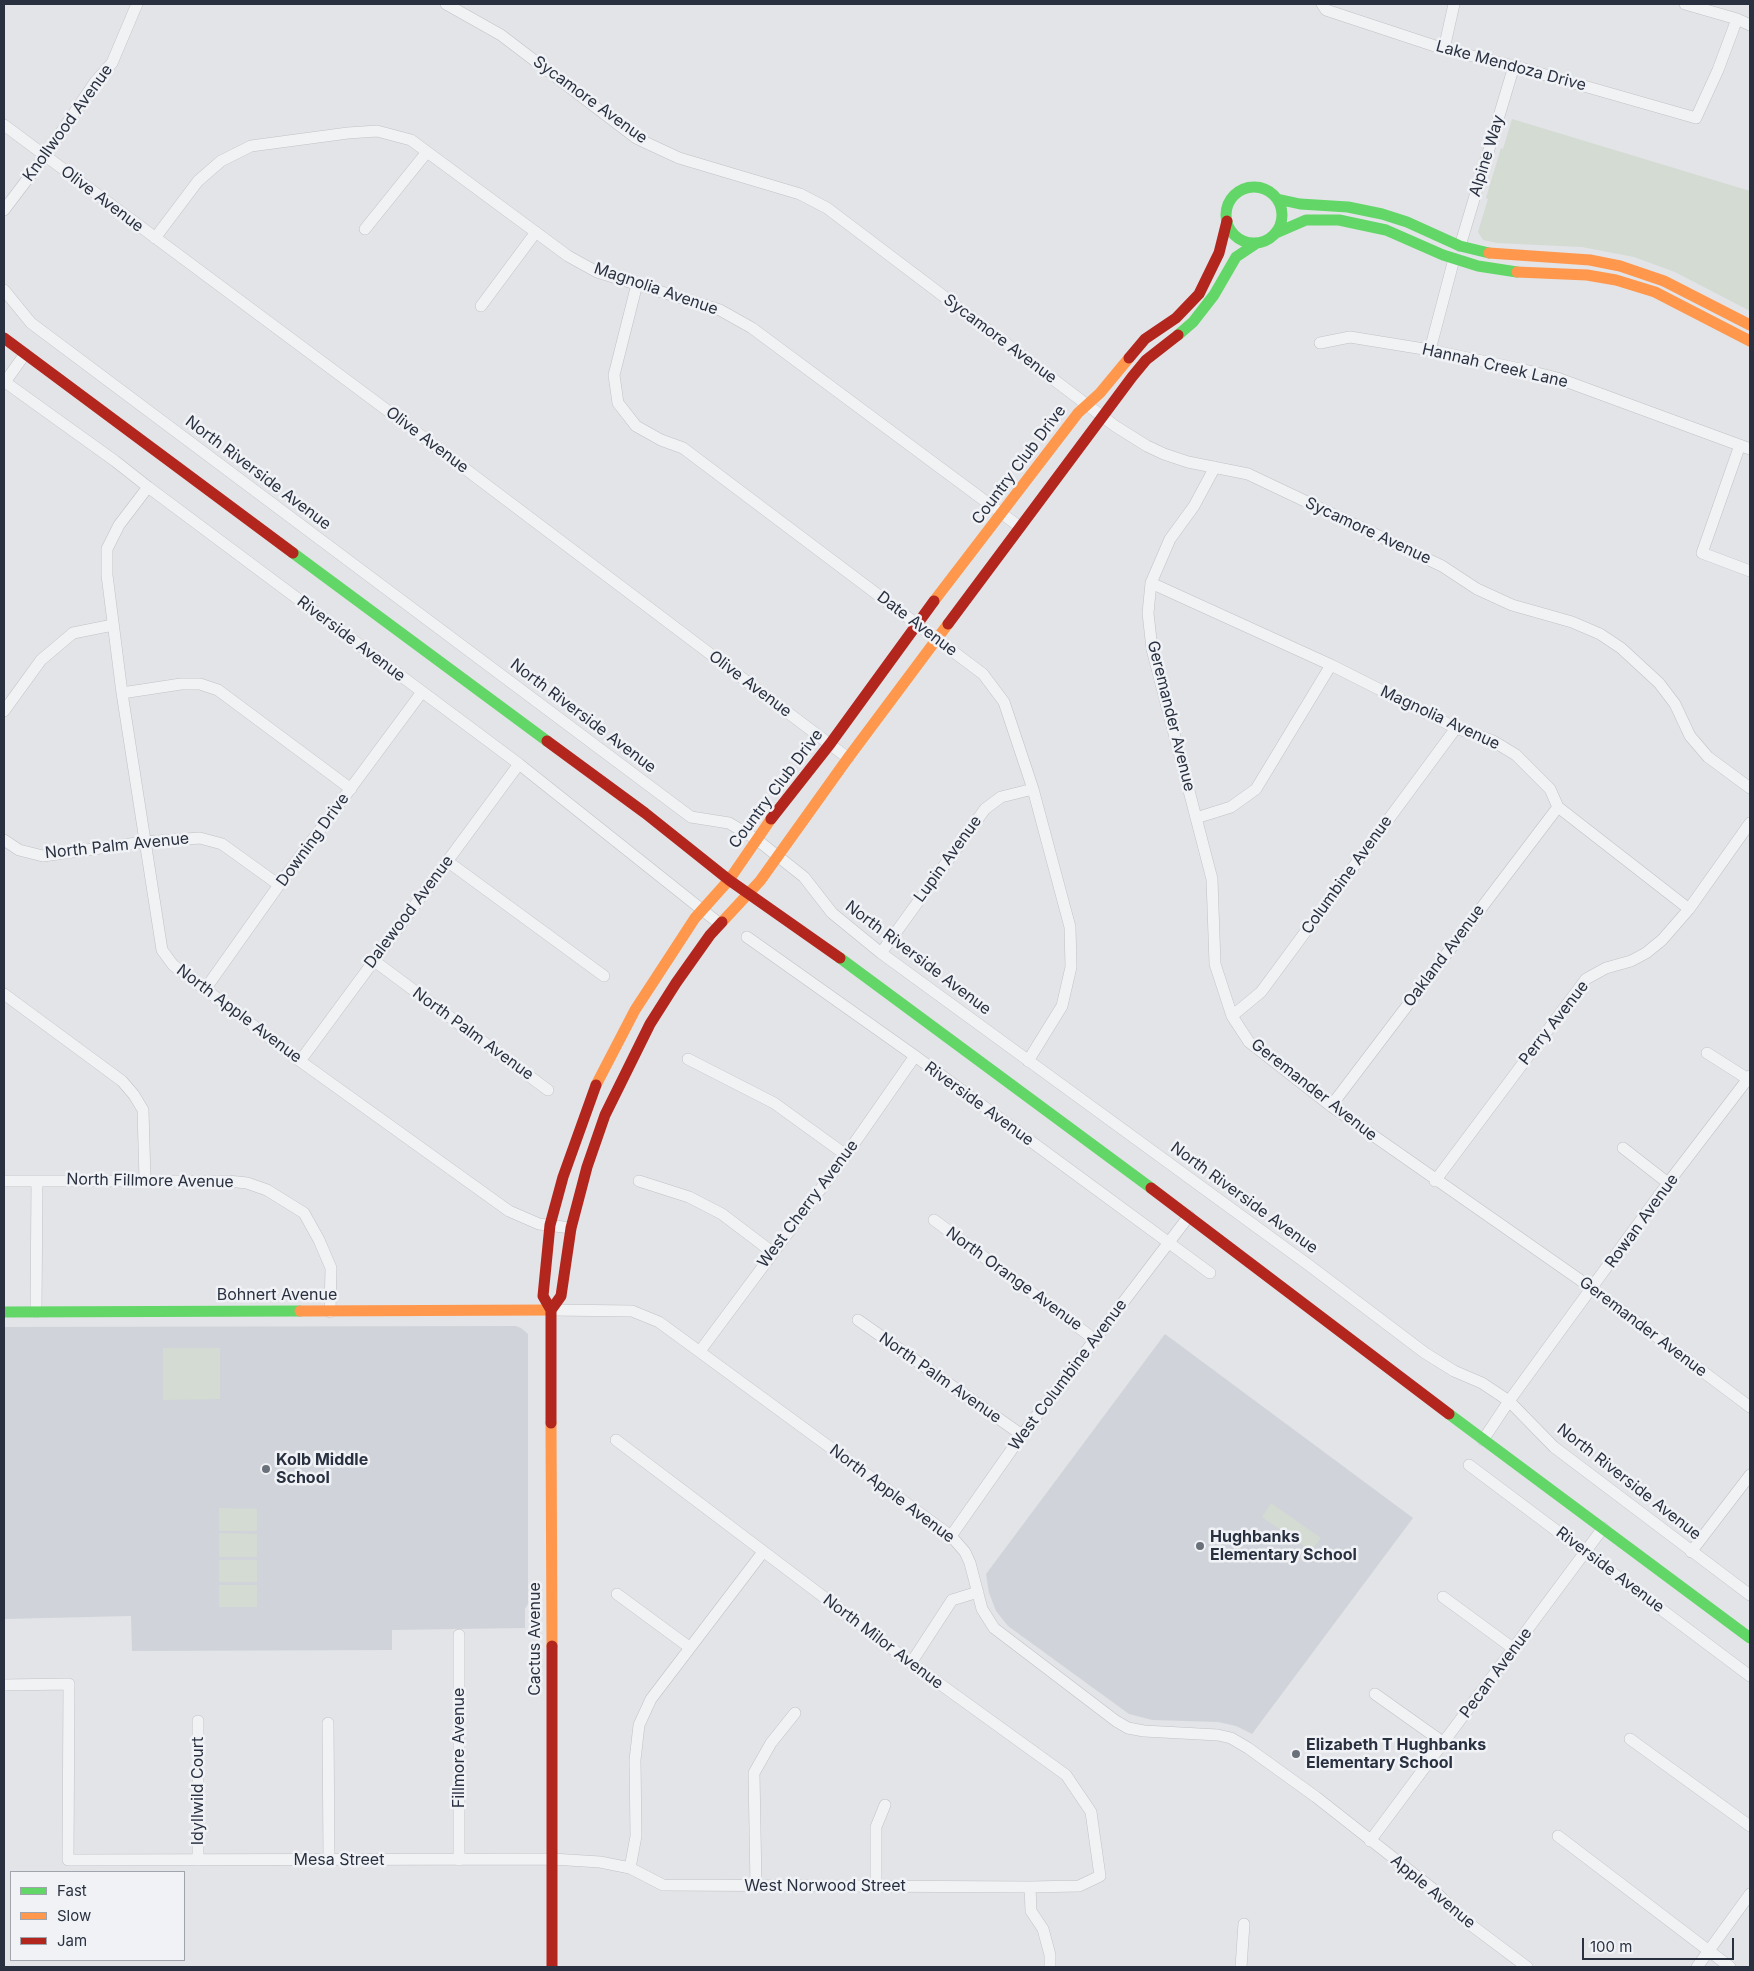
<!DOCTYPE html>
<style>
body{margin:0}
#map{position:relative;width:1754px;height:1971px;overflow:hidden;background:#e2e4e7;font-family:Inter,sans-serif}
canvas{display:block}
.frame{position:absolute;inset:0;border:5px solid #293140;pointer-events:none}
.legend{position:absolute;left:10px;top:1871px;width:175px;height:90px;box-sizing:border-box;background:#f0f2f6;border:1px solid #a0a5ad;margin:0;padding:6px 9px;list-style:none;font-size:15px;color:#293140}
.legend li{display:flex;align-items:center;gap:10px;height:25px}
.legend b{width:25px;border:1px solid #a0a5ad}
.scale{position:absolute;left:1582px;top:1938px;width:152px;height:22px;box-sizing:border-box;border:2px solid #293140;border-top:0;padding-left:6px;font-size:15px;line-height:18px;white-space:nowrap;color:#293140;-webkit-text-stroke:4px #f0f2f6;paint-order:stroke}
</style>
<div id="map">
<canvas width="1754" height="1971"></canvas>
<div class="frame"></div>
<ul class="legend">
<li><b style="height:6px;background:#63d668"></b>Fast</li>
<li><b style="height:6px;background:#ff974d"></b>Slow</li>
<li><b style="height:6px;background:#b3261e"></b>Jam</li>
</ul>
<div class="scale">100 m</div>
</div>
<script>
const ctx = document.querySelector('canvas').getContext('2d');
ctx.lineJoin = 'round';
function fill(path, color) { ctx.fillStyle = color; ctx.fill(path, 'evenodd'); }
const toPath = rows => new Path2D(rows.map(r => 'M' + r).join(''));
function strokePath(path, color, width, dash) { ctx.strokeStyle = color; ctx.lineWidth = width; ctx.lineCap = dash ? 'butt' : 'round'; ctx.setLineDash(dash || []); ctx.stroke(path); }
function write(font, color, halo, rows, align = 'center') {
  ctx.font = font + ' Inter,sans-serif'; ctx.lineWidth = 5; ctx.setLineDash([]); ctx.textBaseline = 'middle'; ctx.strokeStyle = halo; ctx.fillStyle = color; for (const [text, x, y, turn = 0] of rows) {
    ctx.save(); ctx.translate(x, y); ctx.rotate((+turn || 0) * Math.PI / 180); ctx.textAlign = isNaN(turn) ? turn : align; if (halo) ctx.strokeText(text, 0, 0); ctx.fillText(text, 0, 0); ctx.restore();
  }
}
fill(toPath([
 [516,1326,521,1328,528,1334,528,1604,525,1609,525,1628,392,1630,392,1650,132,1651,131,1616,4,1619,4,1327],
 [1165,1334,1413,1518,1252,1734,1236,1726,1218,1722,1152,1720,1129,1714,1008,1626,996,1611,989,1593,986,1574]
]), '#d0d4da');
fill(toPath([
 [1512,119,1750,191,1750,311,1675,272,1634,257,1582,247,1497,243,1483,240,1478,232,1488,199,1486,198,1501,148,1503,149],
 [163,1348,220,1348,220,1399,163,1400],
 [1271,1503,1321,1538,1311,1551,1262,1517],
 [219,1508,257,1509,257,1531,219,1531],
 [219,1533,257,1534,257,1557,219,1557],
 [219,1560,257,1560,257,1582,219,1582],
 [219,1585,257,1585,257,1607,219,1607]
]), '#d3dbd2');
const street = toPath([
 [446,4,501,35,636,138,679,158,800,194,827,208,1115,426,1147,446,1164,454,1188,462,1248,474,1442,566,1477,589,1512,605,1572,622,1600,634,1621,648,1659,683,1675,704,1690,736,1708,757,1750,788],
 [1322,4,1326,10,1444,49,1514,66,1696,118,1718,70,1737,19],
 [1685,4,1737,19,1750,25],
 [1444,49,1454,4],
 [4,125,423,437,848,758],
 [4,210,45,156,95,82,112,63,137,4],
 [365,229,427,152],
 [155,238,198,181,221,161,251,146,348,133,377,131,411,140,568,256,597,272,720,310,752,328,1020,527],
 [1460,246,1514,66],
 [637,284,614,375,618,403,636,426,661,440,683,448,983,674,1004,702,1033,789,1070,927,1071,967,1062,1006,1028,1061],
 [4,290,31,323,691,817,729,823,756,839,804,877,832,913,881,953,1310,1266,1425,1353,1454,1371,1482,1383,1509,1401,1554,1447,1750,1595],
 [481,306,536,232],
 [1320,343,1350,337,1430,350,1525,370,1557,378,1750,449],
 [1430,350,1454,259],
 [25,354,5,382,115,461,148,487,519,764,720,924],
 [1740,445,1702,553,1750,571],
 [1215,467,1194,506,1170,539,1151,583,1148,613,1152,649,1212,879,1215,964,1232,1016,1249,1042,1331,1106,1593,1289,1750,1407],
 [148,487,119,525,107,549,107,575,122,693,162,950,173,965,300,1061,509,1211,539,1224,571,1228],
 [1151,583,1331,665,1456,728,1493,741,1516,755,1550,789,1558,807,1689,909],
 [122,693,181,684,200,684,218,690,351,789],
 [4,711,41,660,73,633,113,625],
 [1196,818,1231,807,1256,789,1331,665],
 [4,840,19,850,43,856,144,842,200,838,222,844,279,885],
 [447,861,604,976],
 [747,937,915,1056,1210,1273],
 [881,953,985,809,1001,797,1033,789],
 [373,960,548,1090],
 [206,988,279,885,422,692],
 [4,994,122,1081,134,1095,143,1110,145,1180],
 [1232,1016,1261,992,1456,728],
 [1707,1053,1748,1079],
 [688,1059,774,1103,846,1155],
 [300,1061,519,764],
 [1331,1106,1558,807],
 [1623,1148,1668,1183],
 [4,1181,228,1181,247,1183,267,1190,304,1213,319,1240,331,1268,330,1312],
 [639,1181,689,1197,722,1214,772,1252],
 [1435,1181,1586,979,1606,968,1631,961,1646,953,1662,940,1689,909,1750,823],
 [934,1220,1094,1339],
 [551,1310,632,1311,659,1322,951,1536,965,1552,970,1563,982,1609,994,1628,1116,1721,1128,1728,1144,1731,1218,1735,1231,1738,1248,1748,1316,1797,1433,1889,1459,1916,1527,1967],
 [36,1312,37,1181],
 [858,1320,1022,1435],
 [700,1351,846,1155,915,1056],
 [1483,1440,1509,1401,1668,1183,1750,1076],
 [1469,1465,1750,1676],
 [951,1536,1022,1435,1189,1216],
 [1691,1552,1750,1475],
 [617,1594,689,1647],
 [1443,1597,1514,1649],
 [459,1635,459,1860],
 [911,1663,952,1600,978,1592],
 [4,1685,69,1684,68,1860,552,1859,600,1862,630,1868,663,1885,1030,1887,1079,1886,1100,1876,1091,1812,1066,1775,911,1663,616,1440],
 [1375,1694,1444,1743],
 [198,1721,198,1860],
 [328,1723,329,1860],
 [1630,1739,1750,1826],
 [1558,1836,1730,1967],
 [1370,1841,1603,1528],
 [630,1868,636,1836,635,1760,639,1725,651,1699,763,1552],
 [756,1886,754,1773,771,1743,795,1713],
 [876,1887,876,1827,885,1805],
 [1030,1887,1031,1911,1043,1929,1050,1955,1050,1967],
 [1241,1967,1244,1924],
 [1697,1967,1750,1894]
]);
strokePath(street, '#c0c2c5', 12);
strokePath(street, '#f1f2f4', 11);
strokePath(toPath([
 '1226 215a28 28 0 1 1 56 0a28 28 0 1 1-56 0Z',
 [1277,199,1300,204,1348,207,1382,214,1407,222,1460,246,1489,253],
 [1276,233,1306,220,1339,220,1386,230,1443,255,1478,266,1517,272],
 [1178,335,1193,322,1214,295,1236,257,1257,243],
 [293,553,547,741],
 [840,958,1151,1188],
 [4,1312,300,1311],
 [1449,1414,1750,1638]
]), '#63d668', 11);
strokePath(toPath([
 [1489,253,1590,260,1620,266,1664,281,1750,325],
 [1517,272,1587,275,1616,280,1655,292,1750,341],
 [934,601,1078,413,1100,393,1129,358],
 [722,922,760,881,848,758,948,624],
 [596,1085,635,1010,695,918,729,880,771,819],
 [300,1311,551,1310],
 [551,1423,552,1646]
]), '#ff974d', 11);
strokePath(toPath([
 [4,338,293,553],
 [1129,358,1145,339,1176,318,1199,294,1219,253,1227,221],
 [948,624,1132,377,1146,360,1178,335],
 [547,741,645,813,729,880,840,958],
 [771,819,830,744,934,601],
 [1151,1188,1449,1414],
 [551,1310,561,1296,571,1228,587,1167,605,1115,650,1024,676,983,710,935,722,922],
 [551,1423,551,1310,543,1296,550,1225,563,1177,596,1085],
 [552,1646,552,1967]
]), '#b3261e', 11);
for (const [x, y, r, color] of [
 [266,1469,5,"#6a707a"],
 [1200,1546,5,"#6a707a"],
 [1296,1754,5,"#6a707a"]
]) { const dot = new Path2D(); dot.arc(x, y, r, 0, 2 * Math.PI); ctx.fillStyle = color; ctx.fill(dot); strokePath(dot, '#f0f2f6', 2); }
write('16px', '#293140', '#f0f2f6', [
 ["Lake Mendoza Drive",1511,66,15],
 ["Sycamore Avenue",590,100,36],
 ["Knollwood Avenue",68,123,-54],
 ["Alpine Way",1487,156,-73],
 ["Olive Avenue",102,199,37],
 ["Magnolia Avenue",656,289,19],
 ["Sycamore Avenue",1000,339,37],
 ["Hannah Creek Lane",1495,366,13],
 ["Olive Avenue",427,440,37],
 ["Country Club Drive",1019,465,-53],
 ["North Riverside Avenue",258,473,37],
 ["Sycamore Avenue",1368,531,25],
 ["Date Avenue",917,624,37],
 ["Riverside Avenue",351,639,37],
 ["Olive Avenue",750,684,37],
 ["North Riverside Avenue",583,716,37],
 ["Geremander Avenue",1171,716,76],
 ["Magnolia Avenue",1440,718,25],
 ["Country Club Drive",776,789,-53],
 ["Downing Drive",313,840,-54],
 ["North Palm Avenue",117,846,-6],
 ["Lupin Avenue",948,859,-54],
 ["Columbine Avenue",1347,875,-54],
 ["Dalewood Avenue",409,912,-53],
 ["Oakland Avenue",1444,956,-53],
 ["North Riverside Avenue",918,958,37],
 ["North Apple Avenue",239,1014,37],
 ["Perry Avenue",1554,1023,-52],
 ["North Palm Avenue",473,1034,36],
 ["Geremander Avenue",1314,1090,38],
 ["Riverside Avenue",979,1104,36],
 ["North Fillmore Avenue",150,1181,1],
 ["North Riverside Avenue",1244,1198,36],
 ["West Cherry Avenue",808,1204,-53],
 ["Rowan Avenue",1642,1221,-54],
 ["North Orange Avenue",1014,1279,36],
 ["Bohnert Avenue",277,1295],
 ["Geremander Avenue",1643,1327,37],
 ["West Columbine Avenue",1068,1375,-53],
 ["North Palm Avenue",940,1378,35],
 ["North Riverside Avenue",1629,1482,38],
 ["North Apple Avenue",892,1494,37],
 ["Riverside Avenue",1610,1570,37],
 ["Cactus Avenue",535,1639,-90],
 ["North Milor Avenue",883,1642,37],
 ["Pecan Avenue",1496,1673,-53],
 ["Fillmore Avenue",459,1748,-90],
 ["Idyllwild Court",198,1791,-90],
 ["Mesa Street",339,1860],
 ["West Norwood Street",825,1886],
 ["Apple Avenue",1433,1892,40]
]);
write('bold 16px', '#293140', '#f0f2f6', [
 ["Kolb Middle",276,1460],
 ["School",276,1478],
 ["Hughbanks",1210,1537],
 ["Elementary School",1210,1555],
 ["Elizabeth T Hughbanks",1306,1745],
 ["Elementary School",1306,1763]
], 'left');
</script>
